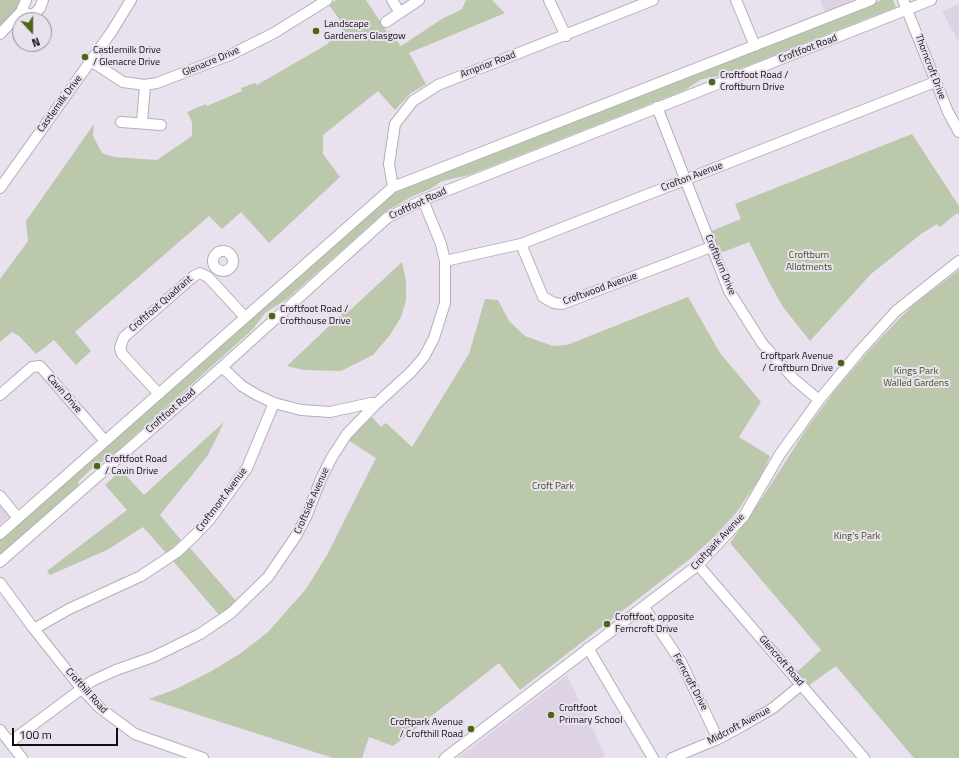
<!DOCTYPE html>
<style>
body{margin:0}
#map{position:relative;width:959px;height:758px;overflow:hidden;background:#e9e1ed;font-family:"Titillium Web",sans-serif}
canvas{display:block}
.north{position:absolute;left:12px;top:12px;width:40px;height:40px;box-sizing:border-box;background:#e9e1ed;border:1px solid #938d96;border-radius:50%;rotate:159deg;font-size:11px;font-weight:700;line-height:16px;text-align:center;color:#120f13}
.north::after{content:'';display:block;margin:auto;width:14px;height:18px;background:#4b6618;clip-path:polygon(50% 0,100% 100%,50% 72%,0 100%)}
.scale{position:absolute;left:12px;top:728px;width:106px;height:18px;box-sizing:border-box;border:2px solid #120f13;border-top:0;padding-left:5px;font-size:12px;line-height:14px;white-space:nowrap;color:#120f13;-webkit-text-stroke:3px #e9e1ed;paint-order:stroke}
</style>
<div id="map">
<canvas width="959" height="758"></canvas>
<div class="north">N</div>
<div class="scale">100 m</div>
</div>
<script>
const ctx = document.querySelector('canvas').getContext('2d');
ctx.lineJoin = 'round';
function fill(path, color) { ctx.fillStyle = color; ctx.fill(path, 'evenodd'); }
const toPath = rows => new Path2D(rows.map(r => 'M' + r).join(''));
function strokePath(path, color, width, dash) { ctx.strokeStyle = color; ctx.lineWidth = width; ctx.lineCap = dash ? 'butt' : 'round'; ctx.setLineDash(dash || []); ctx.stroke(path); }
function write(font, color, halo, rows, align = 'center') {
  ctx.font = font + ' "Titillium Web",sans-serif'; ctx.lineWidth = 4; ctx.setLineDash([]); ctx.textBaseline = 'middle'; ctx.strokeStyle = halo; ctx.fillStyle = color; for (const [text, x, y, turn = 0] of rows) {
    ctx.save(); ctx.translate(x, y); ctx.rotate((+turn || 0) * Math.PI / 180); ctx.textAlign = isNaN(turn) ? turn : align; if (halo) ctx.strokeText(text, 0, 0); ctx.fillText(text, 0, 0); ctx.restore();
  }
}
fill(toPath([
 [820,0,849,0,851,4,825,14],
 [959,4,959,39,957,40,942,11],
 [0,505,10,516,0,525],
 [567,675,605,755,602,758,458,758]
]), '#ded3e5');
fill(toPath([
 [0,0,21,0,18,8,0,28],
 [336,0,366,0,387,32,389,31,401,46,442,19,462,9,466,0,492,0,505,13,409,53,426,84,411,93,395,110,378,91,323,135,323,154,340,177,269,243,241,212,222,229,209,216,75,332,91,351,76,365,54,340,36,354,19,336,12,332,0,342,0,279,28,241,26,221,94,124,93,136,102,153,114,157,157,160,192,136,192,122,187,112,206,104,207,106,242,91,241,88,255,83,257,85,326,45,345,27,329,5],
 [882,0,893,0,896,7,721,76,710,77,700,80,685,90,469,175,442,181,430,189,413,196,385,212,287,299,265,313,252,330,114,454,90,470,78,482,79,489,0,558,0,539,395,192],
 [912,134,959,206,959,214,956,214,940,227,937,224,921,234,871,274,810,341,783,307,769,282,749,242,718,254,709,232,741,219,735,204],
 [402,262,406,281,406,300,401,317,390,335,373,355,341,371,304,370,287,366,345,311,347,313],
 [959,270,959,758,914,758,836,666,808,686,796,673,821,650,730,543,761,500,807,428,836,389,867,353,900,318,913,305],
 [688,297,720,353,761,402,739,437,770,456,761,476,736,513,716,535,691,558,520,690,499,663,393,746,369,737,362,758,333,758,149,699,176,689,210,672,241,653,268,632,306,589,327,555,376,458,348,440,371,416,381,427,386,423,412,447,469,354,485,299,498,300,509,321,525,336,553,346,567,345],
 [224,422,208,455,160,515,181,540,166,553,143,527,107,550,50,575,47,571,127,510,105,485,121,470,144,495],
 [190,548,236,601,220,616,173,561]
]), '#bbc8ab');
const minor = toPath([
 [392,0,400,13],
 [549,0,566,36],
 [736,0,755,46],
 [903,0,948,112,959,132],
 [21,12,33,15,40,8,43,0],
 [386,22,419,0],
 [0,34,21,12,26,0],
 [91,61,123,82,145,85,157,83,230,55,274,33,327,0],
 [657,107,729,291,762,343,794,379,819,400],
 [121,122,161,125],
 [142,122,145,85],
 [393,187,389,164,395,124,413,101,438,85,653,0],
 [0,188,112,31,131,0],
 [521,244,543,297,554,303,562,304,711,247],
 '213 261a10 10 0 1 1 20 0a10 10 0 1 1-20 0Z',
 [445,261,521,244,935,82],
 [222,367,242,386,257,395,274,403,301,410,330,412,371,403,376,404],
 [159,394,122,354,120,348,124,337,194,276,200,273,208,277,245,317],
 [0,395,32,367,40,366,105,441],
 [0,496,18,518],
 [0,534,393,187,871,0],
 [0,562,222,367,387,218,423,200,931,0],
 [698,565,864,758],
 [0,583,34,629,81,688,100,708,135,734,203,758],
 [644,607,681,662,718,739],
 [34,629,69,609,141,576,177,552,194,536,210,519,247,468,274,403],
 [588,648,653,758],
 [0,730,22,758],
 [10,742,92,681,116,670,153,657,200,634,231,613,268,577,296,536,306,517,321,479,332,457,347,434,376,404,412,371,424,357,434,338,445,303,445,261,441,244,423,200],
 [445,758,698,565,744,516,780,454,819,400,858,353,896,311,959,261],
 [672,758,718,739,742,726,773,708,801,685]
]);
strokePath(minor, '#b5aeb9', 12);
strokePath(minor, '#fff', 10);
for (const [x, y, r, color] of [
 [316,31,4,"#4b6618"],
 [85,57,4,"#4b6618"],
 [712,82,4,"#4b6618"],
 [272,316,4,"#4b6618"],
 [841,363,4,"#4b6618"],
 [97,466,4,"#4b6618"],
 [607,624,4,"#4b6618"],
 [551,715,4,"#4b6618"],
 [471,729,4,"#4b6618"]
]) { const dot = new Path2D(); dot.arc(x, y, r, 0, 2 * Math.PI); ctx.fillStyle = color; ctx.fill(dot); strokePath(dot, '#e9e1ed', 1.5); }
write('10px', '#120f13', '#e9e1ed', [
 ["Landscape",324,25],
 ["Gardeners Glasgow",324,37],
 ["Castlemilk Drive",93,51],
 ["/ Glenacre Drive",93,63],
 ["Croftfoot Road /",720,76],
 ["Croftburn Drive",720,88],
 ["Croftfoot Road /",280,310],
 ["Crofthouse Drive",280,322],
 ["Croftpark Avenue",833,357,"right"],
 ["/ Croftburn Drive",833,369,"right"],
 ["Croftfoot Road",105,460],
 ["/ Cavin Drive",105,472],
 ["Croftfoot, opposite",615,618],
 ["Ferncroft Drive",615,630],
 ["Croftfoot",559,709],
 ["Primary School",559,721],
 ["Croftpark Avenue",463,723,"right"],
 ["/ Crofthill Road",463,735,"right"]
], 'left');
write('10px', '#120f13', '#e9e1ed', [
 ["Croftfoot Road",808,49,-21],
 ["Glenacre Drive",211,62,-23],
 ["Arnprior Road",488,65,-21],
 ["Thorncroft Drive",930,67,69],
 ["Castlemilk Drive",60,104,-54],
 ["Crofton Avenue",692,177,-21],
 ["Croftfoot Road",418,204,-25],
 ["Croftburn Drive",720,265,67],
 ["Croftwood Avenue",600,289,-20],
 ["Croftfoot Quadrant",161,304,-41],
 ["Cavin Drive",64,394,49],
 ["Croftfoot Road",171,411,-41],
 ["Croftmont Avenue",222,500,-53],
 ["Croftside Avenue",312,501,-66],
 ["Croftpark Avenue",718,542,-47],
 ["Glencroft Road",781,661,49],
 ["Ferncroft Drive",690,682,62],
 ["Crofthill Road",86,691,48],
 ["Midcroft Avenue",739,726,-28]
]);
write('10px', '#3c5119', '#e9e1ed', [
 ["Croftburn",809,256],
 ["Allotments",809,268],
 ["Kings Park",916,372],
 ["Walled Gardens",916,384],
 ["Croft Park",553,487],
 ["King's Park",857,537]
]);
</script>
